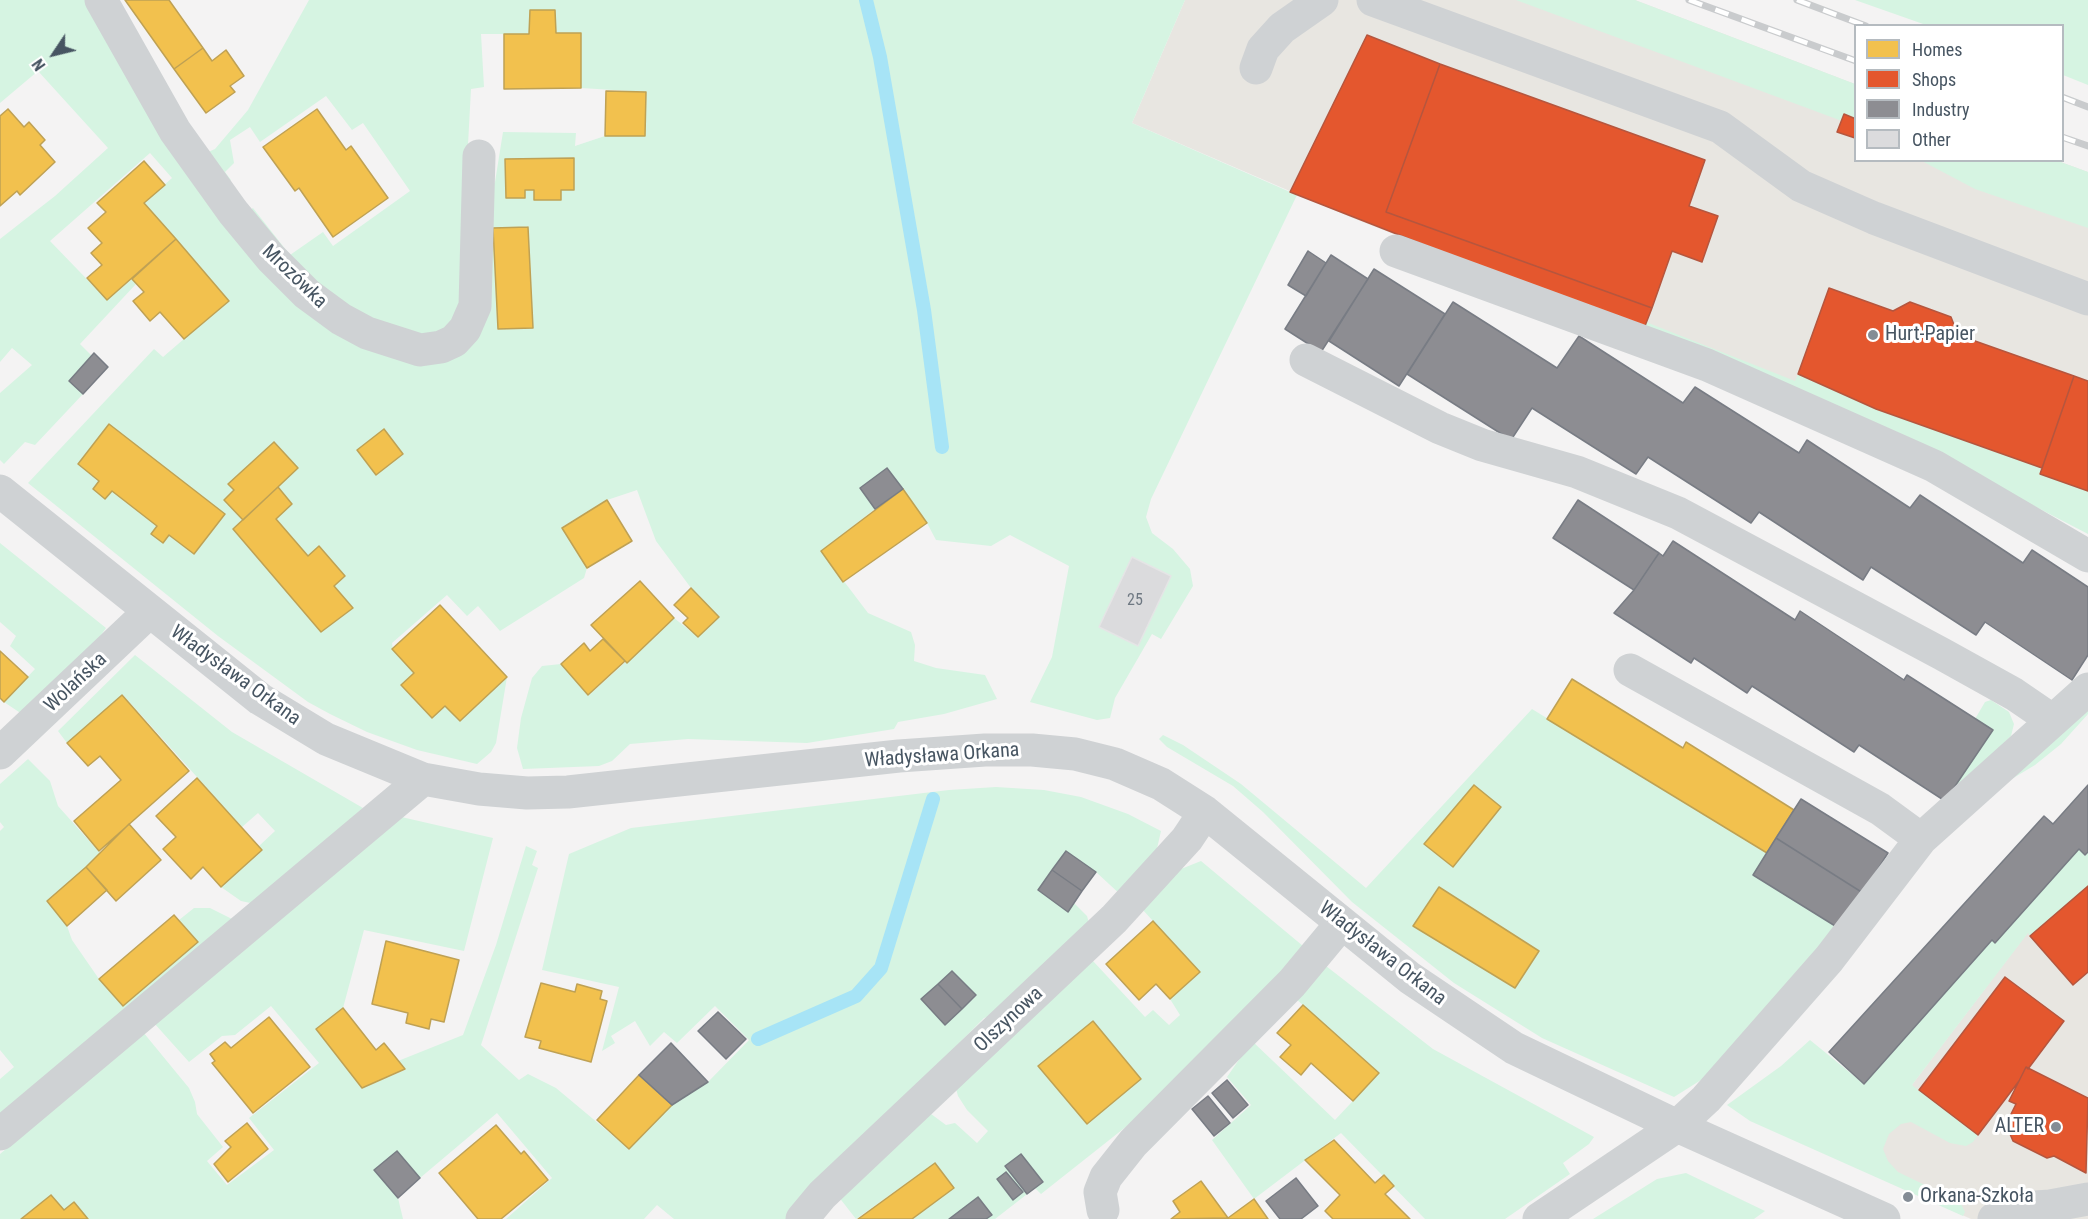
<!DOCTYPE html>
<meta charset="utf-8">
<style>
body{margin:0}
#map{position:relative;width:2088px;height:1219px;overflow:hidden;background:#f4f3f3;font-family:"Roboto Condensed",sans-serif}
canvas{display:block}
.legend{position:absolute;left:1854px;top:24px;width:210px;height:138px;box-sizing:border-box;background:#fff;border:2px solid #b5bbc0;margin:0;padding:8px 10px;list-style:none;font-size:18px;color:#475562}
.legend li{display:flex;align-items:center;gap:12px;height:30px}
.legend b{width:30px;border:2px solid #b5bbc0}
.north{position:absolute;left:24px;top:24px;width:60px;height:60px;-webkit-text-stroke:4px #fff;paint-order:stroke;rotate:235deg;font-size:16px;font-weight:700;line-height:24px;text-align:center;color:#475562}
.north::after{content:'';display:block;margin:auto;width:21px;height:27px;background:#475562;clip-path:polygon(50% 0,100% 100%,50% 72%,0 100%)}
</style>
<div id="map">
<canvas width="2088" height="1219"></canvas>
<ul class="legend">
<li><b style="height:16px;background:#f2c14e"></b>Homes</li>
<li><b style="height:16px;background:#e4572e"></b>Shops</li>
<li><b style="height:16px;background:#8d8d92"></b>Industry</li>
<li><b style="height:16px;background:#dbdbdd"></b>Other</li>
</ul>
<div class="north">N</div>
</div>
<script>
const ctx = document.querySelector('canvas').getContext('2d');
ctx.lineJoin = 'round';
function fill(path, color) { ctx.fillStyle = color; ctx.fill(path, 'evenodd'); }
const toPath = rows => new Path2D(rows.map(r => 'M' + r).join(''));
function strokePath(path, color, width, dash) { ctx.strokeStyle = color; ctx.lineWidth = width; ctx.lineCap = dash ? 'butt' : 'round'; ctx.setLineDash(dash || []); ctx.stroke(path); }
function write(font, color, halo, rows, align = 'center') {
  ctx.font = font + ' "Roboto Condensed",sans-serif'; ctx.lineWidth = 6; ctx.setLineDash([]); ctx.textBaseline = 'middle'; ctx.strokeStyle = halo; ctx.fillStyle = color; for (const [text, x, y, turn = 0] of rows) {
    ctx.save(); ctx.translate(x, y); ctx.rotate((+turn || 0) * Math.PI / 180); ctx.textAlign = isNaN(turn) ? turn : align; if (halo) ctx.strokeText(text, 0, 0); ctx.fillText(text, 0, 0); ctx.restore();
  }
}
fill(toPath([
 [1185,0,1635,0,1855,84,1856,160,2058,161,2088,172,2088,505,1350,217,1132,123],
 [2088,881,2088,1219,1971,1219,1851,1165,2028,932]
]), '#e8e6e1');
fill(toPath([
 [0,0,92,0,160,123,198,183,287,286,314,310,350,333,389,350,424,358,447,356,465,348,477,334,485,309,490,190,495,182,503,132,576,133,575,146,605,136,645,136,646,92,581,88,581,33,556,33,555,10,530,10,529,34,481,34,484,87,471,89,466,182,471,186,468,287,464,309,446,332,429,338,412,339,384,330,332,303,293,272,247,212,253,208,290,255,323,232,333,246,410,191,363,123,352,130,326,96,260,142,250,127,230,140,234,163,225,172,231,180,226,184,206,157,206,153,215,149,248,110,309,0,1185,0,1132,123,1297,195,1151,499,1146,517,1152,533,1173,549,1190,569,1193,586,1161,639,1152,634,1115,698,1110,718,1097,720,1030,702,1052,657,1069,566,1010,535,991,546,936,540,927,523,887,468,860,488,875,509,821,551,868,613,911,632,915,645,914,661,936,668,985,675,997,699,944,714,898,722,894,729,807,743,688,739,630,744,612,761,599,766,523,769,517,748,521,718,532,678,542,666,561,664,589,695,674,618,698,637,719,617,691,588,656,541,637,490,607,500,562,527,587,568,584,578,500,631,478,606,467,616,447,595,392,643,393,650,414,673,401,686,432,718,445,706,460,721,507,677,496,743,491,752,477,764,417,750,367,732,330,714,308,702,218,636,28,483,154,349,163,357,228,301,144,203,172,178,150,153,50,241,107,300,132,279,136,284,80,344,92,356,69,381,83,394,35,445,25,442,4,464,0,460,0,393,32,365,12,348,0,362,0,239,55,196,108,148,38,71,0,103],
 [574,158,574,189,561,190,561,200,534,200,534,190,525,190,525,198,506,198,506,159],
 [1516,0,1635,0,1855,84,1855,119,1844,114,1842,121],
 [1855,0,2088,0,2088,85,2063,75,2062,26,1926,25],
 [1922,161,2058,161,2088,172,2088,228,1975,189],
 [1646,322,1795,381,1798,374,1876,409,2042,468,2040,474,2088,491,2088,534,1986,481,1643,331],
 [0,543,106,628,94,645,22,714,4,702,35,669,10,646,16,636,0,622],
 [135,655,232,732,363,808,255,904,241,901,221,887,262,850,259,846,275,831,258,813,242,827,123,695,67,743,58,731],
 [1991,700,2009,712,2014,724,2011,736,1945,801,1993,730,1975,719,1985,702],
 [2088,702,2088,714,2061,744,2035,765,2010,780],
 [1532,709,1767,853,1753,875,1840,929,1725,1065,1674,1097,1542,1038,1454,983,1352,902,1263,812,1233,786,1167,747,1159,739,1163,735,1183,745,1241,784,1366,888],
 [28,759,50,781,58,806,101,854,47,901,67,926,72,940,99,979,123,1006,198,942,179,920,194,908,210,908,238,922,0,1123,0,1079,14,1067,0,1050,0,831,4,827,0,822,0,784],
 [996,787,1044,790,1081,797,1128,814,1161,831,1156,853,1122,896,1096,872,1066,851,1038,890,1067,911,1074,903,1087,916,1091,930,990,1016,984,1018,786,1219,674,1219,657,1205,644,1219,506,1219,552,1178,497,1113,420,1178,397,1151,374,1170,398,1198,403,1219,88,1219,74,1203,64,1210,51,1195,21,1219,0,1219,0,1154,143,1032,189,1088,195,1102,197,1114,223,1147,207,1161,227,1185,274,1150,249,1118,319,1063,271,1006,235,1035,222,1036,189,1062,154,1023,397,816,493,838,464,951,364,930,343,1008,316,1029,362,1088,405,1070,398,1061,463,1035,496,945,526,846,537,851,532,865,538,868,481,1045,519,1080,528,1074,556,1088,629,1149,672,1105,708,1082,749,1040,715,1006,677,1043,664,1032,650,1046,635,1021,611,1036,615,1043,602,1051,619,987,542,970,569,854,631,828,949,790],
 [952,971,976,996,945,1025,922,999],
 [2079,849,2085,855,2088,852,2088,886,2030,936,2028,933,1912,1085,1978,1135,1973,1142,1966,1146,1950,1143,1911,1122,1901,1124,1889,1134,1883,1149,1888,1161,1898,1172,1960,1202,1965,1212,1963,1216,1750,1121,1727,1105,1781,1066,1810,1040,1864,1084,1992,940,1995,943],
 [1201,861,1303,946,1302,955,1156,1103,1041,1194,1035,1188,995,1219,986,1219,991,1215,978,1197,949,1219,912,1219,954,1188,935,1163,856,1219,838,1196,927,1111,946,1125,955,1123,977,1143,988,1131,967,1110,958,1096,955,1085,1088,962,1093,961,1145,1017,1153,1010,1169,1025,1180,1015,1170,999,1199,972,1143,910,1181,869],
 [1326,966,1433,1049,1594,1137,1589,1144,1563,1163,1570,1174,1505,1219,1425,1219,1341,1133,1254,1199,1212,1140,1251,1105,1227,1077,1252,1041,1335,1120,1379,1073,1295,998],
 [1686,1173,1765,1211,1754,1219,1593,1219,1657,1179]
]), '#d6f4e2');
const homes = toPath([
 [125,0,169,0,203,48,174,69,125,0],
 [530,10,555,10,556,33,581,33,581,88,504,89,504,34,529,34,530,10],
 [203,48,212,61,226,50,244,76,230,86,235,92,206,113,174,69,203,48],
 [606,91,646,92,645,136,605,136,606,91],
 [8,109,24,127,29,122,45,140,40,145,55,162,20,195,17,191,0,206,0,116,8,109],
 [317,109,346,150,351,146,388,198,333,237,299,188,295,191,263,147,317,109],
 [574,158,574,190,561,190,561,200,534,200,534,190,525,190,525,198,506,198,505,159,574,158],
 [144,161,165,185,144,203,176,239,107,300,87,278,102,265,91,253,102,243,88,228,106,212,97,203,144,161],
 [528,227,533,328,498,329,493,228,528,227],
 [176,239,229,301,184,339,160,312,150,321,133,301,144,292,132,279,176,239],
 [109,424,225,514,194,554,169,535,163,543,151,534,157,526,112,491,105,499,93,489,99,481,78,464,109,424],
 [384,429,403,454,376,475,357,450,384,429],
 [274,442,298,468,243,520,224,500,234,490,228,484,274,442],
 [278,487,292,504,276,519,308,556,319,546,345,576,334,586,353,608,321,632,233,529,278,487],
 [903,489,927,523,843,582,821,551,903,489],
 [607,500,632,541,587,568,562,528,607,500],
 [640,581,674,618,627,663,591,625,640,581],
 [691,588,719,617,698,637,683,623,688,618,674,605,691,588],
 [440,605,507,677,460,721,445,706,432,718,401,685,414,673,392,649,440,605],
 [603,639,625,661,588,695,561,664,584,643,590,651,603,639],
 [0,651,28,677,4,702,0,698,0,651],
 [1572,679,1683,748,1686,742,1794,810,1767,853,1547,719,1572,679],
 [122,695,189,771,99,851,74,821,121,780,100,756,88,766,67,743,122,695],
 [197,778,262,850,221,887,203,867,191,879,163,849,176,837,156,816,197,778],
 [1474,785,1501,807,1453,867,1424,844,1474,785],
 [129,824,161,860,116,901,86,867,129,824],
 [86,867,107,890,67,926,47,901,86,867],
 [1439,887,1539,951,1515,988,1413,926,1439,887],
 [174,915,198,942,123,1006,99,979,174,915],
 [1153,921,1200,972,1170,999,1156,984,1139,1000,1106,964,1153,921],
 [386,941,459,960,444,1022,431,1019,429,1029,406,1023,408,1013,372,1004,386,941],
 [541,983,575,992,577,984,602,991,600,999,607,1001,591,1062,539,1048,541,1041,525,1037,541,983],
 [1303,1005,1379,1073,1353,1101,1311,1063,1301,1075,1280,1057,1291,1045,1277,1033,1303,1005],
 [343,1008,376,1050,384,1043,405,1069,362,1088,316,1029,343,1008],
 [269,1017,310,1067,253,1113,212,1063,215,1061,210,1054,225,1042,231,1048,269,1017],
 [1093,1021,1141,1079,1087,1124,1038,1066,1093,1021],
 [639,1075,672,1105,629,1149,597,1120,639,1075],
 [247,1123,268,1149,228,1182,214,1164,231,1147,225,1141,247,1123],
 [496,1125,521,1154,524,1151,548,1180,501,1219,478,1219,439,1173,496,1125],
 [1334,1140,1375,1183,1384,1175,1394,1186,1385,1194,1410,1219,1333,1219,1325,1211,1340,1195,1305,1160,1334,1140],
 [935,1163,954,1188,912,1219,858,1219,935,1163],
 [1201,1181,1228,1218,1171,1219,1180,1212,1173,1201,1201,1181],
 [51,1195,64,1210,74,1202,88,1219,21,1219,51,1195],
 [1254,1199,1268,1219,1226,1219,1228,1218,1254,1199]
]);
fill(homes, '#f2c14e');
strokePath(homes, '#bfa154', 1.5);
const shops = toPath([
 [1367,35,1440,64,1386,212,1652,308,1643,331,1290,192,1367,35],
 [1440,64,1705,160,1689,206,1718,216,1702,262,1672,251,1652,308,1386,212,1440,64],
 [1844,114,1856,119,1855,138,1837,132,1844,114],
 [1829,288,1893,311,1910,302,1951,317,1958,335,2074,376,2042,468,1876,409,1798,374,1829,288],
 [2074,376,2088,381,2088,491,2040,474,2074,376],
 [2088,886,2088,972,2073,985,2030,936,2088,886],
 [2005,977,2064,1021,2028,1069,2026,1067,2019,1081,1978,1135,1919,1090,2005,977],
 [2026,1067,2088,1098,2086,1173,2054,1156,2047,1158,2013,1141,2010,1134,2003,1130,2016,1104,2009,1101,2026,1067]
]);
fill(shops, '#e4572e');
strokePath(shops, '#b5563e', 1.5);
const industry = toPath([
 [1308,251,1326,263,1306,296,1288,285,1308,251],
 [1331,255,1368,279,1321,352,1285,329,1331,255],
 [1374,269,1445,314,1399,386,1329,341,1374,269],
 [1453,302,1557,368,1579,336,1683,403,1695,387,1799,453,1807,440,1910,508,1920,495,2023,563,2032,550,2088,587,2088,655,2072,680,1985,622,1976,635,1871,567,1863,580,1759,512,1751,523,1648,457,1636,474,1532,408,1511,440,1407,374,1453,302],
 [94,353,108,367,83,394,69,381,94,353],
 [887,468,903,489,875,509,860,488,887,468],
 [1578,500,1659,553,1634,590,1553,538,1578,500],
 [1673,541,1795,620,1800,611,1904,680,1907,675,1993,730,1945,801,1859,745,1854,752,1752,686,1747,693,1694,658,1691,663,1614,613,1634,590,1659,553,1663,556,1673,541],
 [2088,785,2088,852,2085,855,2079,849,1995,943,1992,940,1864,1084,1829,1052,2044,816,2053,824,2088,785],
 [1801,799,1888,853,1863,893,1776,838,1801,799],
 [1776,838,1863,893,1840,929,1753,875,1776,838],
 [1066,851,1096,872,1082,891,1052,870,1066,851],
 [1052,870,1082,891,1068,912,1038,890,1052,870],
 [952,971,976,995,962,1009,938,984,952,971],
 [938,984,962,1009,945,1025,921,999,938,984],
 [718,1012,746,1039,726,1059,698,1031,718,1012],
 [671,1043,708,1082,672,1105,639,1075,671,1043],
 [1227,1080,1248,1105,1233,1118,1212,1093,1227,1080],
 [1208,1096,1230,1123,1214,1136,1192,1109,1208,1096],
 [397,1151,420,1178,398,1198,374,1170,397,1151],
 [1021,1154,1043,1182,1027,1194,1005,1166,1021,1154],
 [1006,1172,1023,1192,1013,1200,997,1179,1006,1172],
 [1296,1178,1318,1206,1301,1219,1280,1219,1266,1201,1296,1178],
 [978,1197,992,1215,986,1219,949,1219,978,1197]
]);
fill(industry, '#8d8d92');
strokePath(industry, '#787c84', 1.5);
strokePath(toPath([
 [866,0,880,57,924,310,942,447],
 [758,1039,856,996,881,968,933,799]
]), '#a7e4f6', 14);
const building = toPath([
 [1132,557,1171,576,1138,646,1099,627,1132,557]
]);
fill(building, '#dbdbdd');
strokePath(building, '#e5e5e6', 1.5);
strokePath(toPath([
 [101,0,175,131,233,212,271,258,307,294,341,319,367,333,420,350,441,347,454,341,465,329,475,306,479,156],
 [1373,0,1720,127,1801,186,1874,218,2088,299],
 [1256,68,1263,49,1282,28,1322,0],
 [1396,251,1707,365,1934,466,2088,556],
 [1306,360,1440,428,1482,445,1577,472,1678,513,1942,654,2014,694,2052,720],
 [0,491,260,699,326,739,423,779,479,789,527,793,568,792,899,756,985,750,1032,750,1075,754,1115,764,1161,784,1205,812,1410,978,1514,1048,1677,1126,1884,1219],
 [1630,670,1880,809,1921,839],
 [0,753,149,612],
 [0,1134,423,779],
 [1103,1210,1100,1192,1106,1177,1133,1143,1292,983,1341,924],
 [802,1219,822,1195,1114,919,1187,839,1205,812],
 [1539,1219,1677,1126,1706,1099,1829,959,1921,839,2088,689],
 [1994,1219,2008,1209,2050,1206,2088,1199]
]), '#cfd2d4', 33);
const rail = toPath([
 [1689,0,1856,61],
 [1797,0,1866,26],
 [2062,97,2088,107],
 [2062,137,2088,146]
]);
strokePath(rail, '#c9cbcd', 7);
strokePath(rail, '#fff', 4.5, [14]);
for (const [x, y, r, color] of [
 [1873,335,6,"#848c95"],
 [2056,1127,6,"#848c95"],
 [1908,1197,6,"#848c95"]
]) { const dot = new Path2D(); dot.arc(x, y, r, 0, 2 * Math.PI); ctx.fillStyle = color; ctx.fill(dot); strokePath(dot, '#fff', 2); }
write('16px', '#6e7882', null, [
 ["25",1135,601]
]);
write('20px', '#475562', '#fff', [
 ["Mrozówka",294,277,44],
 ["Władysława Orkana",235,676,36],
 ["Wolańska",76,683,-43],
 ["Władysława Orkana",942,756,-4],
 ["Władysława Orkana",1382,954,38],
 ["Olszynowa",1009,1020,-43]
]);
write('20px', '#475562', '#fff', [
 ["Hurt-Papier",1885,335],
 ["ALTER",2044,1127,"right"],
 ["Orkana-Szkoła",1920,1197]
], 'left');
</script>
